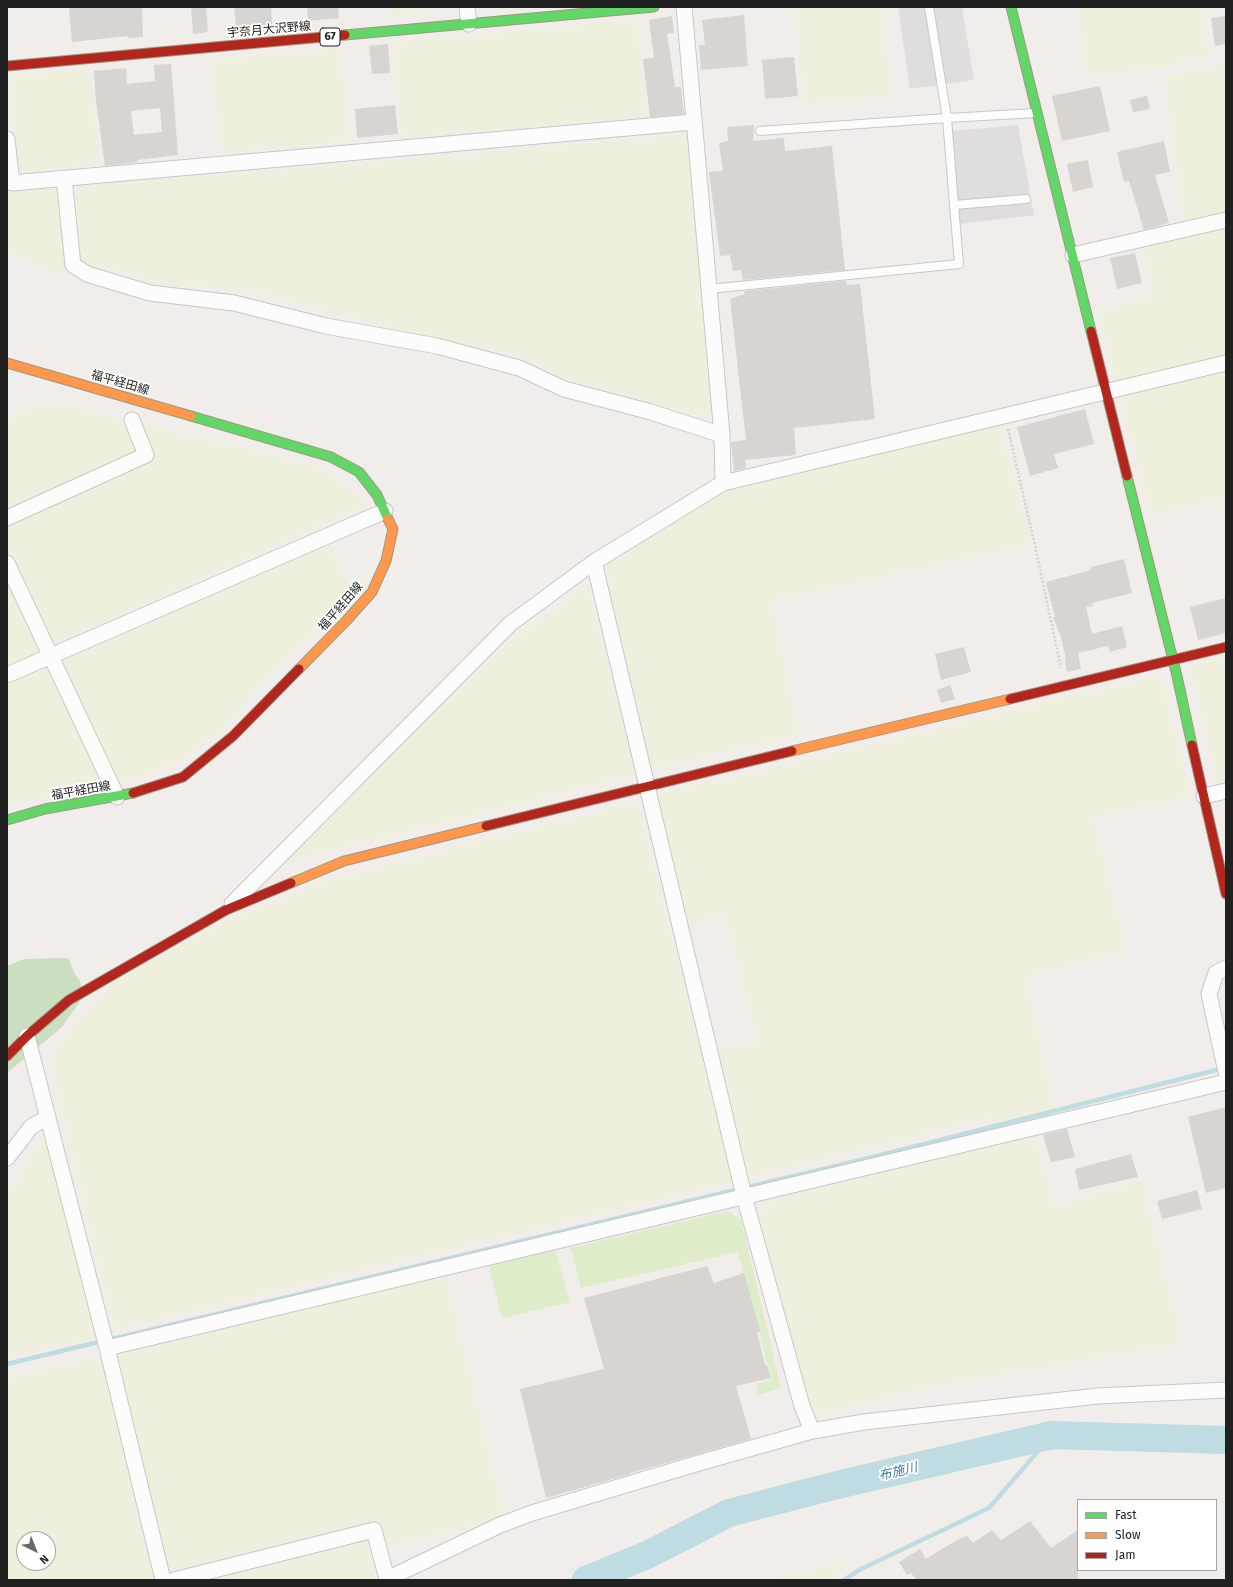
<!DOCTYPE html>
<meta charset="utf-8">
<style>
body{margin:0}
#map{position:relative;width:1233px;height:1587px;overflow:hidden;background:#f0edea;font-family:"Fira Sans",sans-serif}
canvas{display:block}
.frame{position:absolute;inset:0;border:8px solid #212121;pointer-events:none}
.legend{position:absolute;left:1077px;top:1499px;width:140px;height:72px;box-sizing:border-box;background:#fff;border:1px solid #a6a6a6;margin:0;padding:5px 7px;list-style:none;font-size:12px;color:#212121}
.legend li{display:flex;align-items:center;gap:8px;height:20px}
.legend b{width:20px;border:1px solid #a6a6a6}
.north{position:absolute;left:16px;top:1531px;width:40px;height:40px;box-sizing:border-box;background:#fff;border:1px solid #a6a6a6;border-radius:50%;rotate:137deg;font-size:11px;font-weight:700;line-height:16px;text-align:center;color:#212121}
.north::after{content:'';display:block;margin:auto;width:14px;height:18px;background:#696867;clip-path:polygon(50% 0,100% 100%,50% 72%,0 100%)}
</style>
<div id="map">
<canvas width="1233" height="1587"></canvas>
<div class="frame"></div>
<ul class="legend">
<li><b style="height:5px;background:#63d668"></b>Fast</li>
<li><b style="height:5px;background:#ff974d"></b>Slow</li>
<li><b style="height:5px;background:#b3261e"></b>Jam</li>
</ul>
<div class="north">N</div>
</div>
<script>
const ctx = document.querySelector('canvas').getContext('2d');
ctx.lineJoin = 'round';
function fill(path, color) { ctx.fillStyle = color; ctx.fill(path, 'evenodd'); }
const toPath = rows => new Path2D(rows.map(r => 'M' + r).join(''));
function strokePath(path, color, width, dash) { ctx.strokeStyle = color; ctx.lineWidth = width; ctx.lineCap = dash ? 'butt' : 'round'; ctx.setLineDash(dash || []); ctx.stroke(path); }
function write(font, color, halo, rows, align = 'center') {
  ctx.font = font + ' "Fira Sans","Noto Sans JP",sans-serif'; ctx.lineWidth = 3.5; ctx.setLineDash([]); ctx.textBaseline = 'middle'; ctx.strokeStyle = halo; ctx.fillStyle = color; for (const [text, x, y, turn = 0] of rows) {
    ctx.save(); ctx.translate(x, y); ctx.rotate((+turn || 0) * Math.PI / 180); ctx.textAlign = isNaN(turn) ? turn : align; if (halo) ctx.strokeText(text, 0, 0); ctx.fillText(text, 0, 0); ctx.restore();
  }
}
fill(toPath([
 [389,7,427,7,427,11,390,16],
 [795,7,883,7,891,95,804,105],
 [1078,7,1202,7,1208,56,1156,69,1086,75],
 [637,19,645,117,402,138,392,42,525,31],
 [339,48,351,141,222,154,211,60],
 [1226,62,1226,212,1184,222,1164,77],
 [90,69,98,165,20,172,10,76],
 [687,134,713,418,567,380,525,357,340,315,250,290,162,284,82,262,75,186,374,162],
 [7,184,13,191,56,188,67,273,59,276,24,258,7,252],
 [1226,229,1226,355,1116,381,1098,309,1153,297,1143,248],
 [1226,370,1226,497,1151,515,1120,395],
 [45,400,122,418,137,453,7,507,7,422],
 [143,425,309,464,339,480,358,494,367,505,52,644,7,544,7,527,155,460],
 [1000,425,1031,544,772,601,799,735,651,769,606,567,724,492],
 [330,545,352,597,294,651,216,735,184,758,144,776,117,783,61,662],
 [7,580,41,651,7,666],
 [588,586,635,775,285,862,413,731,513,640],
 [1226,658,1226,784,1217,786,1190,666],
 [46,667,106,787,7,805,7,684],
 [1161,675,1191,796,1093,817,1126,950,1026,976,1055,1112,992,1126,989,1118,749,1177,719,1049,757,1041,726,914,686,924,656,795],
 [637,802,733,1182,114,1330,50,1057,61,1039,120,978,231,919,328,880],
 [43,1127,95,1338,7,1358,7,1192,17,1182,39,1144],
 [1035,1137,1055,1205,1142,1180,1182,1344,929,1387,811,1416,760,1219,772,1200],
 [446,1276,505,1517,388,1547,380,1520,170,1576,119,1361,126,1352],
 [99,1356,154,1580,7,1580,7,1379],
 [24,1539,48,1539,48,1563,24,1563],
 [366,1541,376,1580,193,1580],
 [860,1558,825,1580,766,1580]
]), '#efefde');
fill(toPath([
 [727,1211,741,1219,781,1388,758,1395,756,1384,772,1380,738,1252,581,1288,571,1248],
 [555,1249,570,1302,502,1318,489,1266]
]), '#deecca');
fill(toPath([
 [68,958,75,974,80,981,83,997,62,1027,7,1073,7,966,24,959]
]), '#ccdec0');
fill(toPath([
 [898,7,962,7,974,80,910,89],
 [1018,125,1034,215,960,224,952,131]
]), '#e0dedd');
strokePath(toPath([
 [112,1339,865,1159,1224,1068],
 [7,1364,103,1341],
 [844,1580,859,1570,989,1508,1052,1435]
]), '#bedce2', 4.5);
strokePath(toPath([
 [586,1580,647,1555,729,1513,837,1485,1052,1435,1226,1440]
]), '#bedce2', 28);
fill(toPath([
 [69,7,142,7,143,37,129,38,128,36,72,42],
 [191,7,206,7,208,32,193,34],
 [234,7,271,7,272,25,236,28],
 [307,7,338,7,339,18,308,21],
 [744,15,748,66,701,70,699,45,705,45,702,20],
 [672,16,674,33,667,34,675,87,681,87,684,114,650,117,643,59,654,58,649,20],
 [1226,16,1226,44,1215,46,1211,18],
 [388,44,390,73,372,74,369,46],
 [794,57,798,96,765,99,762,60],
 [171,64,178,155,137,160,137,162,105,166,96,101,94,71,126,68,127,84,155,81,154,65],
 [160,108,162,132,134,135,131,111],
 [1100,86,1110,131,1062,141,1052,96],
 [1147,96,1150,109,1133,112,1130,100],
 [395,105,398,134,357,138,355,109],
 [754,125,753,141,784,138,785,151,832,146,845,270,743,280,741,270,733,271,730,255,720,256,709,172,723,171,719,143,728,141,727,127],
 [1164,141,1170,172,1155,175,1169,223,1144,230,1129,181,1124,182,1117,152],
 [1088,160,1093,187,1073,192,1067,164],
 [1135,253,1142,283,1117,289,1110,258],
 [846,281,847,285,860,284,875,419,794,428,796,455,745,460,746,468,734,471,731,442,746,440,730,299,745,294,744,291],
 [1085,409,1094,444,1054,454,1058,468,1030,476,1017,427],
 [1124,559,1132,593,1092,603,1093,606,1086,607,1092,634,1122,626,1127,647,1110,652,1108,646,1078,653,1081,669,1067,672,1065,660,1066,659,1061,637,1053,617,1055,617,1046,582,1091,570,1091,567],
 [1226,598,1226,633,1198,640,1190,607],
 [964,647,971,672,941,680,935,654],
 [950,685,955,699,941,703,937,690],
 [1226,1107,1226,1188,1206,1193,1188,1117],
 [1067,1129,1075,1157,1051,1162,1043,1135],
 [1131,1154,1138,1177,1079,1190,1075,1169],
 [1197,1190,1202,1209,1162,1219,1157,1201],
 [707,1266,714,1283,744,1273,760,1331,757,1332,765,1365,767,1365,771,1378,736,1386,751,1439,630,1473,630,1474,546,1498,520,1389,604,1369,584,1298],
 [1030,1521,1051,1548,1078,1530,1078,1580,917,1580,911,1573,907,1575,899,1562,920,1549,926,1559,957,1540,967,1536,973,1543,992,1530,1001,1540]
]), '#d7d4d1');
const lane = toPath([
 [929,7,947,118,1036,113],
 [760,131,947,118,954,205,1026,199],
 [709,289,959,264,954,205]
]);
const street = toPath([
 [467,7,469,24],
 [684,7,722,435,723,483],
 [7,139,12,183,694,122],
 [64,178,73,265,87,274,150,293,234,303,326,326,437,346,519,368,564,389,651,412,722,435],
 [1073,255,1226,220],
 [7,518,146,455,132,420],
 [594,562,744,1196,802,1406,812,1431],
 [7,563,117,797],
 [7,675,385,511],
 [1204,796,1226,791],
 [232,904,510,624,594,562,723,483,1226,363],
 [1226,968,1216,973,1209,994,1226,1072],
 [27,1036,107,1348,163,1580],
 [7,1158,31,1127,48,1117],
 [107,1348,1226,1082],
 [174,1580,374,1530,387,1579,500,1525,532,1513,692,1465,812,1431,864,1422,1098,1396,1226,1390]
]);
const fast = toPath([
 [1011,7,1091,331],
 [345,35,654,7],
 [191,416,331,457,359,472,377,495,388,519],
 [1127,476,1177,676,1192,745],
 [7,820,45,809,133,793]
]);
const slow = toPath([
 [7,363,191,416],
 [299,669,346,621,372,592,386,561,393,529,388,519],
 [792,751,1010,699],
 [291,883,344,861,486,826]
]);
const jam = toPath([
 [7,66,345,35],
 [1091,331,1127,476],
 [1010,699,1226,647],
 [1192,745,1226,894],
 [133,793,183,777,233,736,299,669],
 [486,826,792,751],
 [7,1056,27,1036,69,1000,226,910,291,883]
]);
strokePath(lane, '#c8c7c6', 10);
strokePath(street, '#c8c7c6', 17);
strokePath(fast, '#9a9a81', 11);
strokePath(slow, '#9a9a81', 11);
strokePath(jam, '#9a9a81', 11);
strokePath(toPath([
 [1008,429,1036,550,1061,668]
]), '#dccdcc', 2.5, [2, 2]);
strokePath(lane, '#fdfcfc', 8);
strokePath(street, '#fdfcfc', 15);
strokePath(fast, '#63d668', 9);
strokePath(slow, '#ff974d', 9);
strokePath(jam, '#b3261e', 9);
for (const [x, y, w] of [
 [330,37,20]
]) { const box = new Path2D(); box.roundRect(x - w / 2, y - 9, w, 18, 3); ctx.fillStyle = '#fff'; ctx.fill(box); strokePath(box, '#212121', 1); }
write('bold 11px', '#212121', null, [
 ["67",330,37]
]);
write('12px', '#212121', '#fff', [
 ["宇奈月大沢野線",269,30,-5],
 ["福平経田線",120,383,16],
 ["福平経田線",341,607,-49],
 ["福平経田線",81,791,-10]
]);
write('italic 13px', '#4678a3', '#fff', [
 ["布施川",898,1472,-13]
]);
</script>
